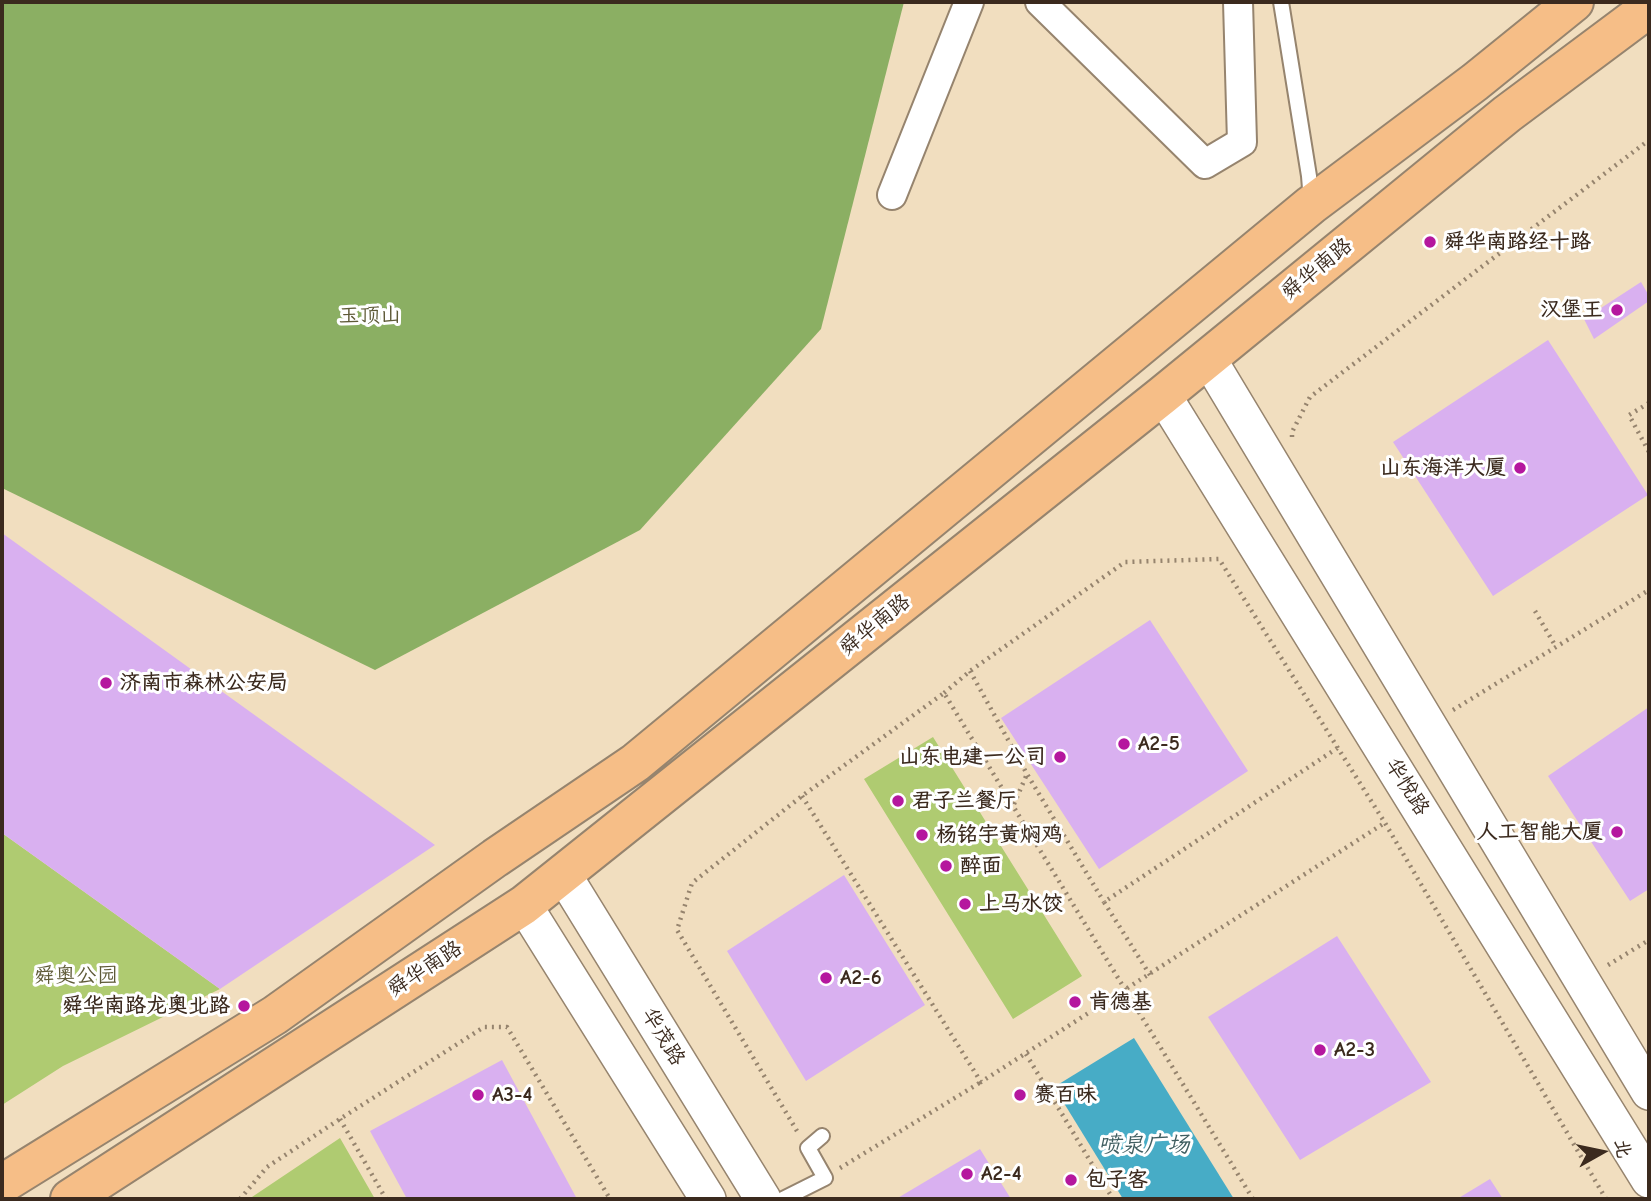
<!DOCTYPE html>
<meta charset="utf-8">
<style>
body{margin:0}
#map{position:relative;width:1651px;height:1201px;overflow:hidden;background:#f1debf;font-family:"Comic Neue","LXGW WenKai TC",sans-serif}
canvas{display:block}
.frame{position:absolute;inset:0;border:4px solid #3b2a1e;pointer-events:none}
.north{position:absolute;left:1567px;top:1117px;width:70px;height:70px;-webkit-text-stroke:5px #fff;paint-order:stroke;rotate:81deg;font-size:19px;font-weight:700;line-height:28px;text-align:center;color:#3b2a1e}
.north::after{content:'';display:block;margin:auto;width:24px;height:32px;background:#3b2a1e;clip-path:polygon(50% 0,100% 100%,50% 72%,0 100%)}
</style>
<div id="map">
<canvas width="1651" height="1201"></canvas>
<div class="frame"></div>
<div class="north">北</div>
</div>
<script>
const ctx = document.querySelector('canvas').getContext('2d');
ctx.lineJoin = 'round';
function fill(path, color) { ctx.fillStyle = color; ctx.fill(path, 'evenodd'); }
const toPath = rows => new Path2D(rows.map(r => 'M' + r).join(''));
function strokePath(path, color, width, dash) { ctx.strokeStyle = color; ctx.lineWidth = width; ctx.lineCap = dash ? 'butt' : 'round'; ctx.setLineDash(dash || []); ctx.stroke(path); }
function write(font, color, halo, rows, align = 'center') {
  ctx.font = font + ' "Comic Neue","LXGW WenKai TC",sans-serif'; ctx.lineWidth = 6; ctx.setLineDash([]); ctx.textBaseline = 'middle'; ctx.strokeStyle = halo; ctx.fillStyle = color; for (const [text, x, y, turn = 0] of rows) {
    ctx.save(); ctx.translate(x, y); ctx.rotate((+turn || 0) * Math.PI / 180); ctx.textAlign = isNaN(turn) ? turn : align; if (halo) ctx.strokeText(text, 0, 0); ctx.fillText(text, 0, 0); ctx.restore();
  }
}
fill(toPath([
 [933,737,1082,976,1013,1019,864,779],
 [2,833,220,989,63,1066,2,1105],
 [340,1138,375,1199,249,1199]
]), '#afcb71');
fill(toPath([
 [2,2,904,2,821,329,640,530,375,670,2,488]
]), '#8baf63');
fill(toPath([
 [1134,1038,1234,1199,1123,1199,1054,1087]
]), '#47acc6');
fill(toPath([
 [1641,282,1649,296,1649,301,1594,339,1584,319],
 [1548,340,1648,495,1493,596,1393,442],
 [2,533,435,845,220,989,2,833],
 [1150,620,1248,771,1099,869,1001,718],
 [1649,707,1649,889,1630,901,1548,776],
 [844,875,925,1005,806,1081,727,951],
 [1337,936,1431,1082,1300,1160,1208,1017],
 [502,1060,577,1199,407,1199,370,1131],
 [980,1149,1011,1199,896,1199],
 [1490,1179,1503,1199,1457,1199]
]), '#d9b0f0');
const service = toPath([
 [1281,2,1309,176,1311,201],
 [783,1199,825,1178,808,1148,822,1136]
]);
const minor = toPath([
 [1040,2,1205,164,1242,142,1238,2],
 [892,195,969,2]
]);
const tertiary = toPath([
 [1208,358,1649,1092],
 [1163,395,1649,1180],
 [563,874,763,1199],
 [524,905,708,1199]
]);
const primary = toPath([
 [2,1184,275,1015,495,858,635,763,1311,205,1475,82,1574,2],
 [70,1199,524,905,1163,395,1507,114,1649,8]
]);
strokePath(service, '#96846e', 18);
strokePath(minor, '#96846e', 32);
strokePath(tertiary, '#96846e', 38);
strokePath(primary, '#96846e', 42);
strokePath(toPath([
 [1649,403,1629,415,1649,452],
 [1292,437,1292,432,1310,397,1649,140],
 [1535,611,1556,647],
 [970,671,1027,774,1104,902],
 [944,693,970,671,1125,562,1219,559,1385,823,1606,1199],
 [1453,710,1649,590],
 [802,796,981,1082,1386,822],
 [1014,804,1027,774],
 [1608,965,1649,940],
 [1150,975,1104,902,1339,747],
 [1026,1054,1113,1199],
 [340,1119,386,1199],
 [797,1131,677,930,692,883,802,796,944,693,1253,1199],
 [840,1168,981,1082],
 [240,1199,267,1167,340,1119,484,1027,507,1027,610,1199]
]), '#96846e', 4.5, [2, 5]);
strokePath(service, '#fff', 14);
strokePath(minor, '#fff', 28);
strokePath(tertiary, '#fff', 35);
strokePath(primary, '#f6be87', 38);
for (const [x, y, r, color] of [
 [1430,242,7,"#b5179e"],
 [1617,310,7,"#b5179e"],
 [1520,468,7,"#b5179e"],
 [106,683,7,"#b5179e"],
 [1124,744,7,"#b5179e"],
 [1060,757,7,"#b5179e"],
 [898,801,7,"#b5179e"],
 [1617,832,7,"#b5179e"],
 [922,835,7,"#b5179e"],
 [946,866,7,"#b5179e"],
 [965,904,7,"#b5179e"],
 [826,978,7,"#b5179e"],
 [1075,1002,7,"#b5179e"],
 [244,1006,7,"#b5179e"],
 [1320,1050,7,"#b5179e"],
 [478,1095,7,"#b5179e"],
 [1020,1095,7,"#b5179e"],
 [967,1174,7,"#b5179e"],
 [1071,1180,7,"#b5179e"]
]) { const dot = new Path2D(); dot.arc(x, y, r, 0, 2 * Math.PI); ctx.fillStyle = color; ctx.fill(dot); strokePath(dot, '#fff', 2.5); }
write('bold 21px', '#3b2a1e', '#fff', [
 ["舜华南路经十路",1444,242],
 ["汉堡王",1603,310,"right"],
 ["山东海洋大厦",1506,468,"right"],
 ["济南市森林公安局",120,683],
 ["A2-5",1138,744],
 ["山东电建一公司",1046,757,"right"],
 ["君子兰餐厅",912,801],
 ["人工智能大厦",1603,832,"right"],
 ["杨铭宇黄焖鸡",936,835],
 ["醉面",960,866],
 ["上马水饺",979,904],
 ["A2-6",840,978],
 ["肯德基",1089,1002],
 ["舜华南路龙奥北路",230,1006,"right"],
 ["A2-3",1334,1050],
 ["A3-4",492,1095],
 ["赛百味",1034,1095],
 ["A2-4",981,1174],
 ["包子客",1085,1180]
], 'left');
write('21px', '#3b2a1e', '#fff', [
 ["舜华南路",1317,269,-39],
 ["舜华南路",875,625,-39],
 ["华悦路",1407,787,58],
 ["舜华南路",425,969,-33],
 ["华茂路",663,1037,59]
]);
write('21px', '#5e5a37', '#fff', [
 ["玉顶山",370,316],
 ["舜奥公园",76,976]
]);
write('italic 23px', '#405e61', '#fff', [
 ["喷泉广场",1144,1145]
]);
</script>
